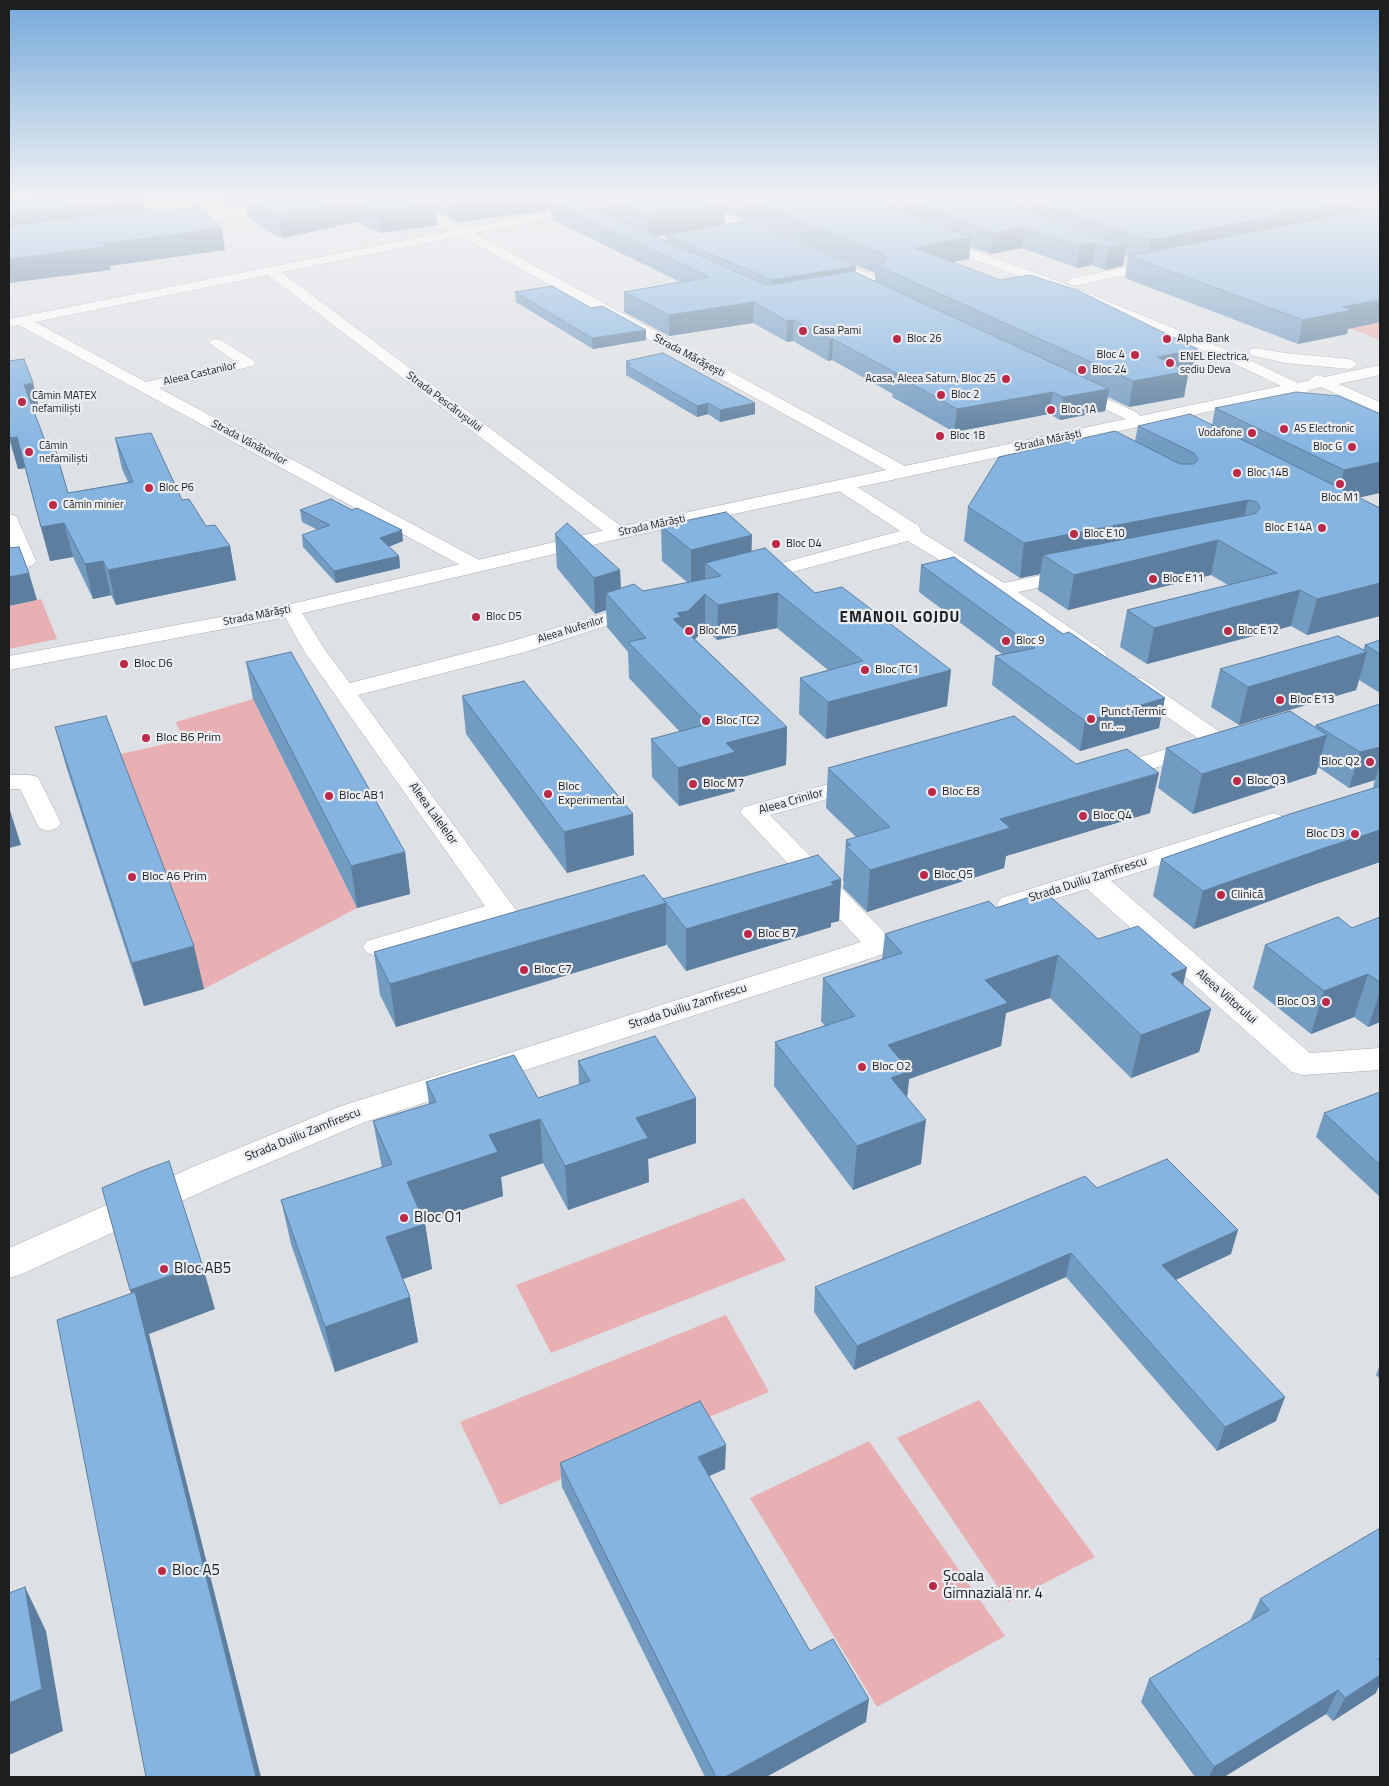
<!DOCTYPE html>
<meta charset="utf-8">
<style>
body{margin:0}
#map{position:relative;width:1389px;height:1786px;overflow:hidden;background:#dde0e4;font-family:"Titillium Web",sans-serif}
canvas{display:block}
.frame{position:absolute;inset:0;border:10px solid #1c1e1f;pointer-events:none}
</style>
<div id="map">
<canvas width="1389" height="1786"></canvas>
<div class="frame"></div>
</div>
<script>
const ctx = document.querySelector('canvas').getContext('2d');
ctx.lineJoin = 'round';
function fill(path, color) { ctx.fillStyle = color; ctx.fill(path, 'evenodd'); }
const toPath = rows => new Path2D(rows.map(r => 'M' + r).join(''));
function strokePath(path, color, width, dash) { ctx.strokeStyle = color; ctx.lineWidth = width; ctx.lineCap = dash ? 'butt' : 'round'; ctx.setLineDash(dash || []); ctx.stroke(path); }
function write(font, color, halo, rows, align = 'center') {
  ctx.font = font + ' "Titillium Web",sans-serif'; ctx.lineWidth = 4.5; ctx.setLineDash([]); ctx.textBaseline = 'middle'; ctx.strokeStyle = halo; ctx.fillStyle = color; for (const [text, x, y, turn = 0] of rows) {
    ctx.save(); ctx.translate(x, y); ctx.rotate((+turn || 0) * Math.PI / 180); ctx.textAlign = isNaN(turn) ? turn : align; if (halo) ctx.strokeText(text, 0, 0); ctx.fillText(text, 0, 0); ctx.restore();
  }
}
fill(toPath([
 [1312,314,1380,319,1380,340],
 [41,599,57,639,9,649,9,606],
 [253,699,357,908,204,989,116,755,183,740,176,722],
 [744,1198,786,1260,551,1353,516,1285],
 [726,1315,769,1392,500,1505,460,1422],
 [979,1400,1095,1557,1008,1602,897,1438],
 [869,1441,1005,1636,877,1707,750,1498]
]), '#e9b0b3');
const minor = toPath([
 [194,196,220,196,215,199,166,208,160,205,162,203,194,196],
 [391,196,405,196,464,228,623,196,647,196,642,199,474,233,909,468,912,472,909,476,903,477,897,476,461,236,281,272,625,529,628,533,625,537,618,539,611,537,268,275,35,322,146,382,235,361,209,343,211,340,216,339,221,340,253,360,256,363,253,366,159,388,483,562,486,566,483,570,476,572,469,570,19,325,9,327,9,319,451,231,391,196],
 [663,196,679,196,772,234,774,237,772,240,764,240,663,196],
 [822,255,914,292,916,295,909,299,904,298,817,262,816,259,822,255],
 [1164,259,1169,260,1170,263,1169,266,1073,286,1066,282,1073,278,1164,259],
 [1072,383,1136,412,1147,422,1145,426,1139,427,1133,426,1124,418,1066,391,1064,388,1066,385,1072,383],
 [842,480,848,481,919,526,921,532,1004,583,1075,568,1082,570,1085,574,1082,578,1018,592,1104,651,1107,656,1104,661,1096,663,1088,661,996,596,991,594,983,586,908,541,751,583,744,581,741,577,744,573,900,531,836,489,833,485,836,481,842,480],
 [9,514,16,516,18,520,36,561,33,565,9,573,9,560,15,558,9,543,9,514],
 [642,602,649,604,652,608,649,612,525,652,358,695,516,910,512,916,387,953,377,956,367,953,363,947,367,941,485,906,304,651,281,610,284,606,291,604,298,606,325,650,350,683,509,642,642,602],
 [1135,677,1143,679,1226,736,1230,741,1226,746,1119,779,1110,781,1101,779,1098,774,1101,769,1199,739,1127,689,1124,684,1127,679,1135,677],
 [9,775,29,775,38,777,61,823,57,828,48,831,39,828,20,789,9,789,9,775],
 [862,775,871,777,874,782,871,787,770,815,886,934,920,924,930,927,934,933,930,939,365,1122,219,1184,22,1274,9,1278,9,1248,195,1166,341,1106,861,942,740,812,744,807,862,775],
 [1273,813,1282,816,1286,821,1282,826,1111,881,1310,1053,1380,1048,1380,1070,1303,1075,1292,1072,1087,889,1011,912,1001,910,997,904,1001,898,1273,813]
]);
const major = toPath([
 [285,204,289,205,291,207,289,209,171,226,165,222,171,218,285,204],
 [934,236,1063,283,1237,354,1298,383,1310,380,1312,377,1318,375,1325,377,1380,365,1380,375,1339,384,1380,402,1380,413,1321,387,1309,390,1307,393,1301,395,1295,393,618,539,291,616,9,670,9,656,291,604,618,527,1281,386,1227,360,1053,289,930,243,928,240,930,237,934,236],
 [1256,348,1285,353,1349,359,1354,361,1357,364,1354,367,1349,369,1285,363,1251,355,1249,352,1251,349,1256,348]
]);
strokePath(minor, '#a8abaf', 1);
strokePath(major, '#a8abaf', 1);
fill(minor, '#fff');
fill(major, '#fff');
fill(toPath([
 [221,196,1380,196,1380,322,1348,329,1347,334,1298,344,1125,278,1128,256,1125,255,1123,266,1105,270,1092,265,1077,268,1022,248,991,254,970,247,969,259,952,262,1192,374,1188,375,1184,397,1129,407,1108,397,1105,411,1060,420,1049,414,954,432,892,397,893,394,832,360,828,361,793,341,787,342,753,323,669,336,624,312,624,292,680,282,551,219,551,209,535,212,457,222,435,210,437,225,381,233,356,222,283,238,272,234,248,217,246,206,235,207,221,197],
 [589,201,589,208,579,203],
 [725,212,875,273,875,281,725,224],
 [666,235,666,241,656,237],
 [515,292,646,340,593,349,516,302],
 [9,361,33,383,40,413,35,414,48,449,68,493,128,482,122,469,115,438,182,500,206,526,230,546,236,580,116,605,111,595,93,599,73,557,50,561,25,468,18,469,9,439],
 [626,361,755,403,755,414,720,422,708,414,697,417,626,375],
 [1339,396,1359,498,1380,508,1380,616,1307,635,1291,626,1147,664,1120,647,1127,610,1228,585,1211,575,1068,610,1038,590,1040,574,1020,578,964,541,968,507,1135,441,1138,426,1212,425,1215,408],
 [300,510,403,541,389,547,399,556,400,568,336,583,303,547,302,535,318,530,302,522],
 [661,526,751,551,815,593,947,706,826,739,799,714,800,678,828,670,777,628,717,640,705,629,695,639,787,727,786,765,735,779,735,791,679,806,652,777,651,739,680,732,629,678,628,652,607,627,606,610,595,614,557,568,555,534,620,570,621,588,643,591,688,583,662,561],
 [921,565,1063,634,1159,728,1080,751,992,685,995,656,1002,654,919,592],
 [1380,640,1380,693,1359,680,1356,690,1239,725,1211,707,1220,669,1363,650,1365,645],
 [246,662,405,852,410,894,357,908,253,699],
 [462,696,634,855,567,873,466,734],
 [1380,704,1380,862,1313,885,1194,929,1153,896,1161,859,1373,788,1375,780,1349,788,1318,767,1316,774,1193,814,1158,788,1166,748,1315,727,1316,725],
 [55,727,204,989,144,1006,66,766],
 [1076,764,1150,813,1006,856,1004,868,867,912,843,888,844,882,843,881,846,840,856,837,826,808,828,768],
 [841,879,839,921,831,923,831,927,686,971,666,944,666,945,396,1027,380,995,374,952,663,900],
 [996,908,1098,939,1183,985,1211,1009,1199,1052,1131,1078,1050,998,1006,1013,1001,1046,909,1079,907,1098,921,1164,853,1190,774,1086,775,1042,825,1026,821,1021,823,978,882,959,885,934],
 [1380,917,1380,1022,1368,1027,1354,1017,1311,1034,1253,988,1265,945,1352,928],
 [578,1061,696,1143,648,1159,649,1182,568,1210,543,1163,501,1177,503,1196,425,1223,432,1269,403,1279,410,1297,418,1342,335,1372,291,1244,281,1200,382,1168,373,1121,429,1104,426,1082,538,1098,579,1085],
 [1380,1092,1380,1197,1316,1137,1324,1113],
 [1097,1188,1231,1254,1176,1280,1276,1421,1217,1451,1066,1277,854,1370,814,1312,815,1287],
 [1380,1364,1380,1379,1376,1375],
 [560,1463,725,1469,709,1476,810,1651,866,1722,766,1777,705,1777,562,1487],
 [1260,1599,1376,1693,1333,1721,1326,1714,1224,1777,1195,1777,1141,1702,1149,1679,1250,1621]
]), '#729bc2');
fill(toPath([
 [233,196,317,196,244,197,246,206,235,207],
 [497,196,589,196,589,201,561,207,551,202,551,209,535,212,457,222,455,202],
 [143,198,147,219,9,237,9,215],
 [354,202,356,222,283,238,280,217],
 [1353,202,1348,223,1146,262,1150,240],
 [435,204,437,225,381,233,378,212],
 [725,205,725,225,648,238,648,217],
 [1024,227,1022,248,991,254,993,233],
 [222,228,225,250,110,266,111,270,9,283,9,259,103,244],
 [971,237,969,259,913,270,915,248],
 [1095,243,1092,265,1077,268,1080,246],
 [1126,245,1123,266,1105,270,1108,248],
 [856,266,855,278,771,293,772,280],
 [1380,300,1380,322,1348,329,1347,334,1298,344,1303,320,1343,307],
 [754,302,753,323,669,336,669,315],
 [794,320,793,341,787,342,787,321],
 [646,330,646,340,593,349,592,338],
 [830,339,833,339,832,360,828,361],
 [1197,349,1192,374,1188,375,1184,397,1129,407,1133,381,1157,357],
 [33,383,40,413,32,414,24,385],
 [1109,389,1105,411,1060,420,1063,397],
 [1053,392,1049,414,954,432,957,409],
 [708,403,708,414,697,417,697,406],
 [755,403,755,414,720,422,720,410],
 [17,437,26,468,18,469,10,438],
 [1380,462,1380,493,1335,503,1344,470],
 [1248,500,1241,533,1043,555,1040,574,1020,578,1024,543],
 [64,523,73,557,50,561,41,527],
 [402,530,403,541,382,549,380,538],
 [752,535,751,569,721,576,705,563,705,582,691,585,691,550],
 [1218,540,1211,575,1068,610,1074,575],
 [230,546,236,580,116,605,108,570],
 [399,556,400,568,336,583,334,571],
 [103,561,111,595,93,599,85,564],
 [620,570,621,606,606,593,606,610,595,614,594,578],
 [29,573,37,600,9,606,9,577],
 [1380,583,1380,616,1307,635,1317,599],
 [1300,590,1291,626,1147,664,1154,628],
 [778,593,777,628,717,640,718,605],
 [705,594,705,629,688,646,673,619,677,613],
 [1367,652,1356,690,1239,725,1248,687],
 [951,670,947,706,826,739,828,702],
 [1165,698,1159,728,1080,751,1085,721],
 [787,727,786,765,735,779,735,791,679,806,678,768,726,743],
 [1327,735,1316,774,1193,814,1202,774],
 [1380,747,1380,765,1375,780,1349,788,1360,752],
 [1159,773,1150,813,1006,856,1004,868,867,912,870,870,1000,819],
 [9,807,21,845,9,848],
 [633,814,634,855,567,873,564,832],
 [1380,830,1380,862,1313,885,1194,929,1203,891,1324,848],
 [405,852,410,894,357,908,351,866],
 [841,879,839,921,831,923,831,927,686,971,686,929],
 [666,903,666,945,396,1027,390,984],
 [194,946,204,989,144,1006,132,963],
 [1058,955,1050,998,1006,1013,1001,1046,909,1079,905,1115,886,1123,888,1045,985,980],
 [1187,968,1177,1011,1171,974],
 [1368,974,1354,1017,1311,1034,1324,991],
 [1380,992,1380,1022,1368,1027],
 [1211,1009,1199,1052,1131,1078,1141,1035],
 [696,1098,696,1143,648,1159,649,1182,568,1210,565,1166,636,1118],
 [540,1119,543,1163,501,1177,503,1196,414,1226,407,1182,489,1135],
 [926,1120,921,1164,853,1190,857,1146],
 [425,1224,432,1269,394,1282,386,1237],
 [1238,1230,1231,1254,1155,1289,1162,1265],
 [1071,1253,1066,1277,854,1370,857,1346],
 [202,1264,215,1309,149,1334,261,1777,256,1777,145,1335,130,1290],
 [410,1297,418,1342,335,1372,325,1327],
 [1285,1397,1276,1421,1217,1451,1225,1427],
 [726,1445,725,1469,698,1481,698,1457],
 [25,1587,46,1631,63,1731,9,1755,9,1703],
 [1380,1675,1380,1684,1376,1693,1333,1721,1345,1698],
 [1338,1690,1326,1714,1224,1777,1209,1777,1214,1767],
 [869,1699,866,1722,766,1777,725,1777]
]), '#5d7e9e');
const building = toPath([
 [65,196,142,196,143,198,9,215,9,202,65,196],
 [421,196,435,204,378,212,354,202,280,217,269,214,244,197,421,196],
 [445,196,497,196,455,202,445,196],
 [599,196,706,196,725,205,648,217,599,196],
 [735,196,860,196,971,237,915,248,1000,280,1030,275,1077,290,1197,349,1157,357,1188,371,1133,381,876,265,885,263,887,258,884,254,735,196],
 [890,196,982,196,1126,245,1108,248,1095,243,1080,246,1024,227,993,233,890,196],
 [1013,196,1335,196,1353,202,1150,240,1013,196],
 [568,198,764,284,770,285,853,271,1109,389,1063,397,1053,392,957,409,894,374,898,374,833,339,830,339,794,320,787,321,754,302,669,315,624,292,710,277,551,202,568,198],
 [1380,206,1380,300,1343,307,1352,310,1303,320,1129,256,1376,208,1380,206],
 [198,207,222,228,103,244,106,247,9,259,9,226,152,208,156,212,198,207],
 [743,221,856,266,772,280,666,235,743,221],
 [552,286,591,308,602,306,646,330,592,338,515,292,552,286],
 [663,353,755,403,720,410,708,403,697,406,626,365,631,364,626,361,663,353],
 [24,359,33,383,24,385,48,449,55,448,68,493,133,482,115,438,151,433,182,500,189,499,206,526,215,525,230,546,108,570,103,561,85,564,64,523,41,527,17,437,10,438,9,434,9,361,24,359],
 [1296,392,1339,396,1380,414,1380,462,1344,470,1215,408,1296,392],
 [1190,414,1380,508,1380,583,1317,599,1300,590,1154,628,1127,610,1277,573,1218,540,1074,575,1043,555,1249,515,1256,513,1260,508,1257,502,1248,500,1024,543,968,507,999,457,1115,431,1180,464,1194,464,1198,459,1194,453,1138,426,1190,414],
 [331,499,352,510,357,508,402,530,380,538,399,556,334,571,302,535,330,525,300,510,331,499],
 [726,512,752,535,691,550,661,526,726,512],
 [567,523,620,570,594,578,555,534,567,523],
 [19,547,29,573,9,577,9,548,19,547],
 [765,548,815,593,842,587,951,670,828,702,800,678,863,661,778,593,718,605,705,594,688,611,677,613,681,617,673,619,787,727,726,743,735,752,678,768,651,739,708,724,628,642,646,638,606,593,634,584,643,591,721,576,705,563,765,548],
 [954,557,1063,634,1069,632,1165,698,1085,721,995,656,1035,648,921,565,954,557],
 [1338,636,1367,652,1248,687,1220,669,1338,636],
 [1380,640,1380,654,1365,645,1380,640],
 [291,652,405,852,351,866,246,662,291,652],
 [524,681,633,814,564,832,462,696,524,681],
 [1380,704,1380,747,1360,752,1316,725,1380,704],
 [1290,711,1327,735,1202,774,1166,748,1290,711],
 [106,716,194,946,132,963,55,727,106,716],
 [1014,716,1076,764,1127,749,1159,773,1000,819,1010,828,870,870,846,846,851,845,846,840,890,827,828,768,1014,716],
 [1380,786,1380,830,1324,848,1203,891,1161,859,1290,814,1380,786],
 [818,855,841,879,831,882,834,885,686,929,663,899,818,855],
 [644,875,666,903,390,984,374,952,644,875],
 [1045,892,1098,939,1138,926,1187,968,1171,974,1211,1009,1141,1035,1058,955,985,980,1008,1003,888,1045,910,1071,891,1078,926,1120,857,1146,775,1042,855,1016,823,978,902,953,885,934,989,901,996,908,1045,892],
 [1338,917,1352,928,1380,917,1380,982,1368,974,1324,991,1265,945,1338,917],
 [655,1036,696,1098,636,1118,648,1138,565,1166,540,1119,489,1135,498,1152,407,1182,425,1224,386,1237,410,1297,325,1327,281,1200,392,1164,373,1121,436,1102,426,1082,514,1055,538,1098,590,1081,578,1061,655,1036],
 [1380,1092,1380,1165,1324,1113,1380,1092],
 [1167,1159,1238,1230,1162,1265,1285,1397,1225,1427,1071,1253,857,1346,815,1287,1085,1176,1097,1188,1167,1159],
 [169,1161,202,1264,130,1290,102,1188,144,1170,169,1161],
 [135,1292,256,1777,146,1777,57,1320,135,1292],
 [700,1401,726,1445,698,1457,810,1651,833,1639,869,1699,725,1777,716,1777,560,1463,700,1401],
 [1380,1528,1380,1657,1378,1659,1380,1661,1380,1675,1345,1698,1338,1690,1214,1767,1149,1679,1269,1610,1260,1599,1380,1528],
 [25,1587,42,1689,9,1703,9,1593,25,1587]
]);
fill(building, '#85b4e1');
strokePath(building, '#5d7e9e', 1);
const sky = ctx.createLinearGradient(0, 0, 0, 447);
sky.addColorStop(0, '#75a9da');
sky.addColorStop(0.44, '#f0f1f3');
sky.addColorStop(1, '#f0f1f300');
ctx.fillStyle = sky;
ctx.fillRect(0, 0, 1389, 447);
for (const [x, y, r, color] of [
 [803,331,5,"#bb2a48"],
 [897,339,5,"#bb2a48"],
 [1167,339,5,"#bb2a48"],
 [1135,355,5,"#bb2a48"],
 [1170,363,5,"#bb2a48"],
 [1082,370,5,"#bb2a48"],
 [1006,379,5,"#bb2a48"],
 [941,395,5,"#bb2a48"],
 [22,402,5,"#bb2a48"],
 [1051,410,5,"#bb2a48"],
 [1284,429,5,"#bb2a48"],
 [1252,433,5,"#bb2a48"],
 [940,436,5,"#bb2a48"],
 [1352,447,5,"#bb2a48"],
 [29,452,5,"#bb2a48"],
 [1237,473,5,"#bb2a48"],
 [1340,484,5,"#bb2a48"],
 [149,488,5,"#bb2a48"],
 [53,505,5,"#bb2a48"],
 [1322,528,5,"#bb2a48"],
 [1074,534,5,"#bb2a48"],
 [776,544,5,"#bb2a48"],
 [1153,579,5,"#bb2a48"],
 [476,617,5,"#bb2a48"],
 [689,631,5,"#bb2a48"],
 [1228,631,5,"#bb2a48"],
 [1006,641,5,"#bb2a48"],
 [124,664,5,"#bb2a48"],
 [865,670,5,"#bb2a48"],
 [1280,700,5,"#bb2a48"],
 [1091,719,5,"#bb2a48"],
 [706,721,5,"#bb2a48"],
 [146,738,5,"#bb2a48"],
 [1370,762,5,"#bb2a48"],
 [1237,781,5,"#bb2a48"],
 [693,784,5,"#bb2a48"],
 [932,792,5,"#bb2a48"],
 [548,794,5,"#bb2a48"],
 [329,796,5,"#bb2a48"],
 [1083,816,5,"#bb2a48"],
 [1355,834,5,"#bb2a48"],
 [924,875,5,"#bb2a48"],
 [132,877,5,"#bb2a48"],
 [1221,895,5,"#bb2a48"],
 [748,934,5,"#bb2a48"],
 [524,970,5,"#bb2a48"],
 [1326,1002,5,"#bb2a48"],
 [862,1067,5,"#bb2a48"],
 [404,1218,5,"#bb2a48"],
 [164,1269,5,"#bb2a48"],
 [162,1571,5,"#bb2a48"],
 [933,1586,5,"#bb2a48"]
]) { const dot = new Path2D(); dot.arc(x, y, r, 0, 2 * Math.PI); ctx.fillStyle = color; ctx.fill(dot); strokePath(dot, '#eaedf1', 2); }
write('11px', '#1c1e1f', '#eaedf1', [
 ["Casa Pami",813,331],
 ["Bloc 26",907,339],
 ["Alpha Bank",1177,339],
 ["Bloc 4",1125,355,"right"],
 ["ENEL Electrica,",1180,357],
 ["sediu Deva",1180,370],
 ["Bloc 24",1092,370],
 ["Acasa, Aleea Saturn, Bloc 25",996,379,"right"],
 ["Bloc 2",951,395],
 ["Cămin MATEX",32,396],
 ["nefamiliști",32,409],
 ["Bloc 1A",1061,410],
 ["AS Electronic",1294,429],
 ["Vodafone",1242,433,"right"],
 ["Bloc 1B",950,436],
 ["Cămin",39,446],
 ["nefamiliști",39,459],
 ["Bloc G",1342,447,"right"],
 ["Bloc 14B",1247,473],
 ["Bloc P6",159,488],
 ["Bloc M1",1340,498,"center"],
 ["Cămin minier",63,505],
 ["Bloc E14A",1312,528,"right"],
 ["Bloc E10",1084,534],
 ["Bloc D4",786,544],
 ["Bloc E11",1163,579],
 ["Bloc D5",486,617],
 ["Bloc M5",699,631],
 ["Bloc E12",1238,631],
 ["Bloc 9",1016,641]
], 'left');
write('11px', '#1c1e1f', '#eaedf1', [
 ["Strada Mărășești",689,356,28],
 ["Aleea Castanilor",200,374,-13],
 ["Strada Pescărușului",444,402,37],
 ["Strada Mărăști",1048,441,-12],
 ["Strada Vânătorilor",249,443,28],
 ["Strada Mărăști",652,526,-12],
 ["Strada Mărăști",257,616,-11],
 ["Aleea Nuferilor",571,630,-17]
]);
write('12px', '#1c1e1f', '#eaedf1', [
 ["Bloc D6",134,664],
 ["Bloc TC1",875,670],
 ["Bloc E13",1290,700],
 ["Punct Termic",1101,712],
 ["nr. ...",1101,726],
 ["Bloc TC2",716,721],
 ["Bloc B6 Prim",156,738],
 ["Bloc Q2",1360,762,"right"],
 ["Bloc Q3",1247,781],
 ["Bloc M7",703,784],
 ["Bloc",558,787],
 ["Experimental",558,801],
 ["Bloc E8",942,792],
 ["Bloc AB1",339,796],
 ["Bloc Q4",1093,816],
 ["Bloc D3",1345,834,"right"],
 ["Bloc Q5",934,875],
 ["Bloc A6 Prim",142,877],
 ["Clinică",1231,895],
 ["Bloc B7",758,934],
 ["Bloc C7",534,970],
 ["Bloc O3",1316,1002,"right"],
 ["Bloc O2",872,1067]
], 'left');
write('12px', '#1c1e1f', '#eaedf1', [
 ["Aleea Crinilor",791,802,-16],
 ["Aleea Lalelelor",433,814,54],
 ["Strada Duiliu Zamfirescu",1088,880,-18],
 ["Aleea Viitorului",1226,997,41],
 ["Strada Duiliu Zamfirescu",688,1007,-18],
 ["Strada Duiliu Zamfirescu",303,1135,-22]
]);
ctx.letterSpacing = '1px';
write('bold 15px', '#1c1e1f', '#eaedf1', [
 ["EMANOIL GOJDU",900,618]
]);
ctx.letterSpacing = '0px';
write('15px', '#1c1e1f', '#eaedf1', [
 ["Bloc O1",414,1218],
 ["Bloc AB5",174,1269],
 ["Bloc A5",172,1571],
 ["Școala",943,1577],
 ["Gimnazială nr. 4",943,1594]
], 'left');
</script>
